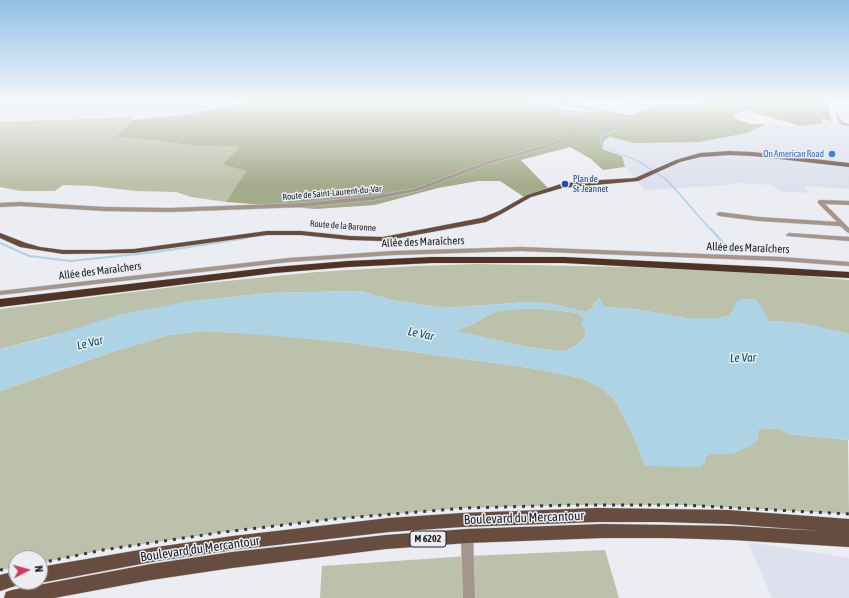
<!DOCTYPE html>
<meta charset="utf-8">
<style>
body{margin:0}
#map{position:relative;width:849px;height:598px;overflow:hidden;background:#ecedf3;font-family:"Asap Condensed",sans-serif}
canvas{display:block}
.north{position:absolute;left:8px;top:550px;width:40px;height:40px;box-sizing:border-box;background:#ecedf3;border:1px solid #9b9ca1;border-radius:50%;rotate:84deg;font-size:11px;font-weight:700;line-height:16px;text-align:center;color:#222325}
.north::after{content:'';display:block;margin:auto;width:14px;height:18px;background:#ce3e58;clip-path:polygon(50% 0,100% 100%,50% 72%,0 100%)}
</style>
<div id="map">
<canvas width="849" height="598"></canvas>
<div class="north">N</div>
</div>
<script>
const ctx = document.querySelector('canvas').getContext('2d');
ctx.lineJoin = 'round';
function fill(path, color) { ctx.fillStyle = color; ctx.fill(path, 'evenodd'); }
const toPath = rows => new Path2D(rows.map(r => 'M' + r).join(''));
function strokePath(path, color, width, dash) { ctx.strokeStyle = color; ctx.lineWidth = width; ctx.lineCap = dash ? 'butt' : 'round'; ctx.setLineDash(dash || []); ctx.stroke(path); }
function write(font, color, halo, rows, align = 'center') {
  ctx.font = font + ' "Asap Condensed",sans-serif'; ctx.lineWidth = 3; ctx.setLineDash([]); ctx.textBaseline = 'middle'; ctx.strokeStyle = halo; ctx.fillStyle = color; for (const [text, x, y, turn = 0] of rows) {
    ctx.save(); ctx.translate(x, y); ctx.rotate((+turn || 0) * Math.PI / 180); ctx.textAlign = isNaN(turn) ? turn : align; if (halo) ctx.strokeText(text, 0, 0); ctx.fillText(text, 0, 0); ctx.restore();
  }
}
fill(toPath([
 [0,102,241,102,185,113,165,115,0,121],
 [555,102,588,102,619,109,623,114],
 [821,118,849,126,849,189,804,186,810,193,779,191,773,185,740,183,715,186,645,190,625,167,622,156,602,149,603,140,610,137,634,143,747,133,766,124,800,126,823,123],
 [748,542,849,558,849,598,772,598]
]), '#dde1ee');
fill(toPath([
 [133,117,133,120,114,138,119,137,158,141,197,146,241,147,246,171,226,202,191,197,176,192,136,191,92,186,63,185,55,191,21,191,0,187,0,122],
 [478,264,629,267,774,273,849,280,849,334,799,323,770,321,732,311,731,315,719,318,685,318,635,309,604,307,595,302,593,307,586,312,547,303,527,302,444,308,391,300,361,291,267,293,186,302,0,349,0,309,197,284,316,272,416,266],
 [517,309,544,309,578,313,584,318,586,336,577,345,568,350,560,351,528,347,455,331,471,325,488,315,499,311],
 [203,331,262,334,343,342,537,369,581,378,600,387,614,399,630,429,705,463,706,456,711,454,734,453,757,440,758,430,765,428,779,429,789,434,848,440,849,514,683,505,574,505,464,508,334,519,224,532,103,550,40,563,40,558,16,558,16,567,0,570,0,391,118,350,169,335],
 [605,550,619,598,320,598,322,566,468,556]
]), '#bcc1ab');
fill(toPath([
 [245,102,548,102,561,110,610,113,629,116,659,104,700,104,707,102,826,102,829,105,829,111,832,122,821,118,823,123,800,126,746,110,734,115,735,119,752,124,766,124,747,133,699,142,634,143,610,137,604,140,602,149,622,156,625,167,603,170,591,159,570,147,521,160,548,188,524,197,500,181,478,181,438,188,375,205,316,209,226,202,246,171,223,164,240,147,197,146,158,141,119,137,113,139,133,120,190,114]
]), '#a4ab8a');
fill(toPath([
 [361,291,391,300,444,308,527,302,547,303,586,312,593,307,599,296,604,307,635,309,685,318,719,318,731,315,736,302,741,299,756,299,770,321,799,323,849,334,849,440,789,434,779,429,765,428,758,430,757,440,749,447,734,453,711,454,706,456,705,463,700,467,645,466,630,429,614,399,600,387,581,378,537,369,343,342,240,333,203,331,169,335,118,350,0,391,0,349,46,338,117,315,186,302,267,293],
 [517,309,544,309,578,313,584,318,581,325,585,329,586,336,577,345,568,350,560,351,528,347,456,331,471,325,488,315,499,311]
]), '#aed3e4');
strokePath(toPath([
 [526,102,551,106,557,112,592,115,610,120,616,125,616,130,602,136,600,139,602,146,631,158]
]), '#aed3e4', 1);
strokePath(toPath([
 [628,157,638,161,667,180,711,230]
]), '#aed3e4', 1.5);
strokePath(toPath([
 [711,229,731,252],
 [0,243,29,256,71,261,157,252,247,238]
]), '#aed3e4', 2);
const minor = toPath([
 [516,102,520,102,539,107,549,113,576,117,582,123,564,140,552,146,492,163,417,191,373,200,303,207,170,212,104,211,20,206,0,207,0,203,20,202,104,207,170,208,303,203,373,196,414,189,488,161,550,144,562,138,578,123,574,119,547,115,537,109,516,103,516,102],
 [552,102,558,102,647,119,658,118,678,113,704,102,708,102,680,115,658,120,647,121,552,102],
 [627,102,631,102,637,105,634,106,627,102],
 [835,113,837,113,842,122,849,124,849,126,840,124,835,113],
 [820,200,849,201,849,205,825,204,849,228,849,233,847,232,840,226,759,221,719,216,716,214,719,212,759,217,837,222,818,203,818,201,820,200],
 [789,233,849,237,849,241,787,236,786,235,789,233],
 [521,247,781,257,849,262,849,266,781,261,521,251,393,255,289,262,0,295,0,291,289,258,393,251,521,247],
 [467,530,471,532,473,536,475,598,463,598,461,536,463,532,467,530]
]);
const major = toPath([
 [729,151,753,152,849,163,849,167,753,156,729,155,700,157,680,162,638,181,562,188,531,197,503,213,486,222,383,241,350,240,301,235,267,235,134,253,63,254,20,247,0,238,0,233,26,243,40,247,63,250,105,250,134,249,267,231,301,231,350,236,383,237,481,218,499,211,527,195,561,184,584,181,635,178,676,160,700,153,729,151],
 [597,508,728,510,849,519,849,547,733,540,668,538,603,538,467,543,386,549,232,568,151,580,54,598,4,598,6,592,12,590,151,564,232,552,386,535,467,529,603,524,733,526,822,531,728,524,661,522,597,522,462,527,389,532,233,550,157,561,40,583,38,582,40,582,40,567,157,547,233,536,389,518,462,513,597,508],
 [16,571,16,582,22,582,21,584,0,591,0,575,16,571]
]);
const highway = toPath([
 [432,257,564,257,768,267,849,272,849,278,564,263,432,263,348,267,275,273,0,307,0,299,275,267,348,261,432,257]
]);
strokePath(minor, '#c8c9ce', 1);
strokePath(major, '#c8c9ce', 1);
strokePath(highway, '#c8c9ce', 1);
fill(minor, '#a4958d');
fill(major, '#664d40');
fill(highway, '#4f3426');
strokePath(toPath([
 [40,563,103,550,224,532,334,519,464,508,574,505,683,505,849,514],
 [0,570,16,567]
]), '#37383b', 3, [3, 6]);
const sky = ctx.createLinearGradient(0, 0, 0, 185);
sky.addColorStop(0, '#91c0e6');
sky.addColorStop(0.55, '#f6f7fa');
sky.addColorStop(1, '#f6f7fa00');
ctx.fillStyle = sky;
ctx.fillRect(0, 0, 849, 185);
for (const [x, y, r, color] of [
 [832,154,4,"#3f7fe0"],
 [565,184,4,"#1a4fb4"]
]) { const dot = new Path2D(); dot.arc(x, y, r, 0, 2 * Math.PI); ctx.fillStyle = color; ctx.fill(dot); strokePath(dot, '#ecedf3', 1.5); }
write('9px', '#366cbe', '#ecedf3', [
 ["On American Road",824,154]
], 'right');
write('9px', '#164399', '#ecedf3', [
 ["Plan de",573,179],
 ["St-Jeannet",573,189]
], 'left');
write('9px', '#222325', '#ecedf3', [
 ["Route de Saint-Laurent-du-Var",332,193,-5],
 ["Route de la Baronne",343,226,4]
]);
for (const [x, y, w] of [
 [428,539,36]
]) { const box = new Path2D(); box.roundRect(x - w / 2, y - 8, w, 16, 3); ctx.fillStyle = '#ecedf3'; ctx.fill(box); strokePath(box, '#222325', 1); }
write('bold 10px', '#222325', null, [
 ["M 6202",428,539]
]);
write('11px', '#222325', '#ecedf3', [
 ["Allée des Maraîchers",423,242,-2],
 ["Allée des Maraîchers",748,248,2],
 ["Allée des Maraîchers",100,271,-7]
]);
write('italic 12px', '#014e66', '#ecedf3', [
 ["Le Var",421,334,13],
 ["Le Var",90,343,-14],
 ["Le Var",743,358,-2]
]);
write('13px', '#222325', '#ecedf3', [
 ["Boulevard du Mercantour",524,518,-2],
 ["Boulevard du Mercantour",200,549,-8]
]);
</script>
